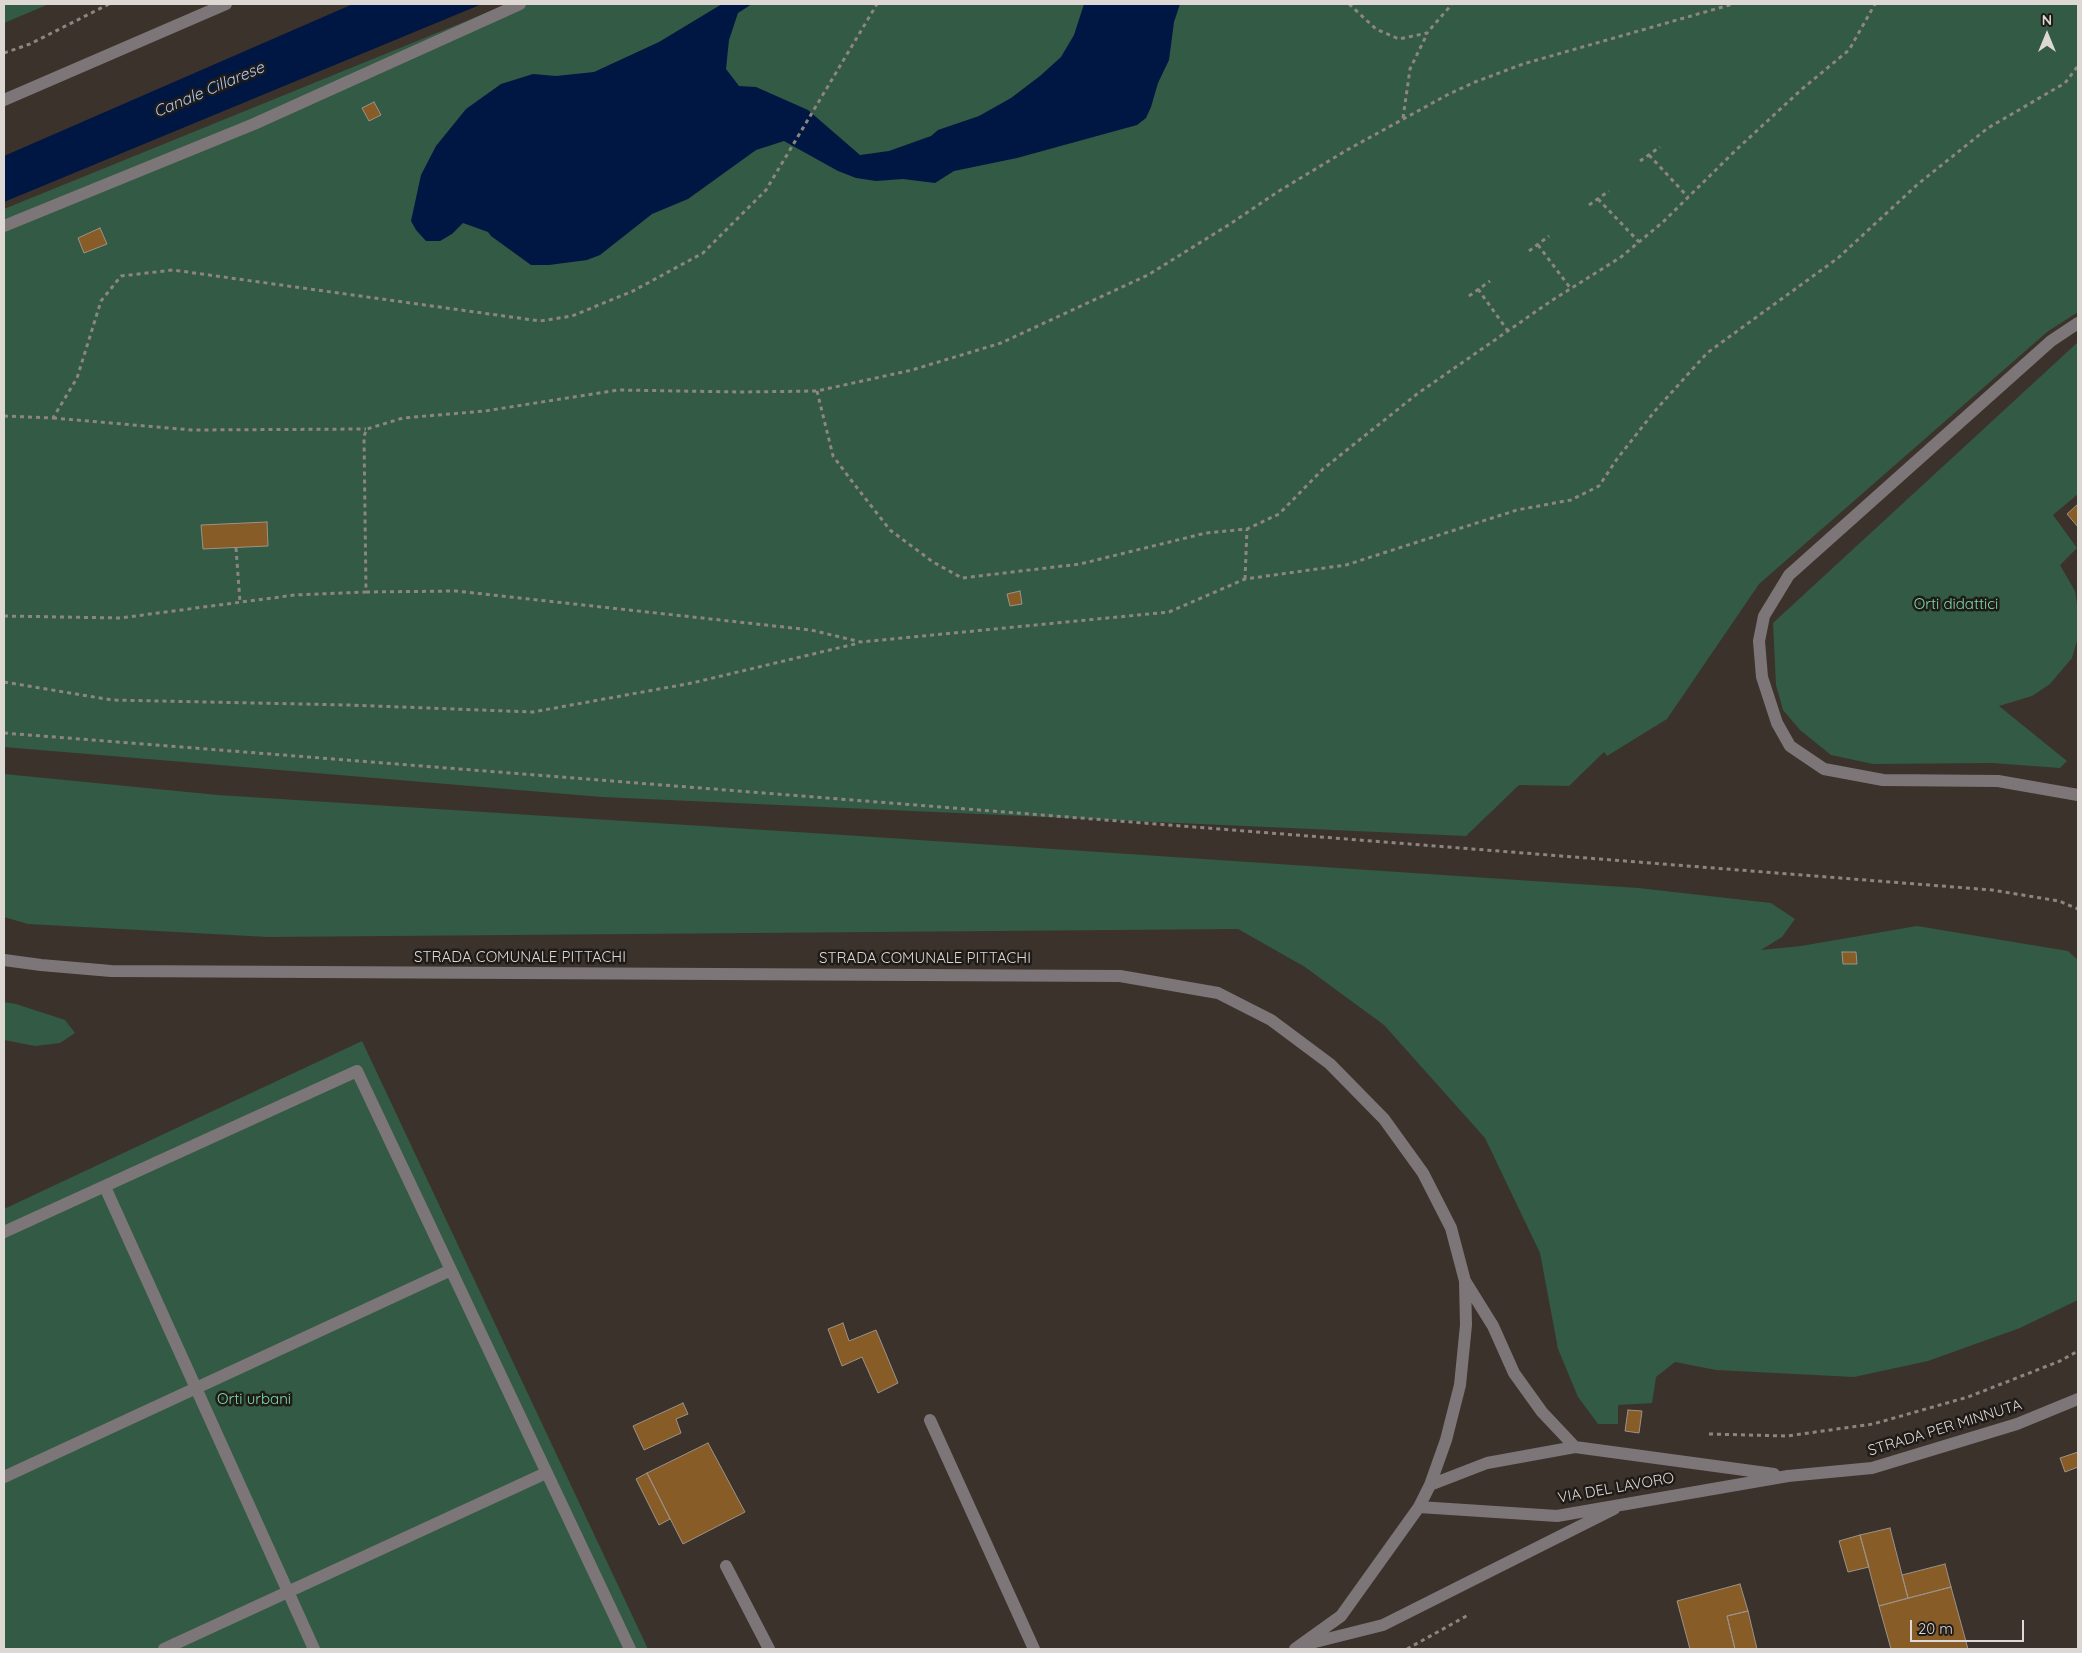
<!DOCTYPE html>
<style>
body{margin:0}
#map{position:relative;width:2082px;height:1653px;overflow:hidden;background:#3b322b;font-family:Quicksand,sans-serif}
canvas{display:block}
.frame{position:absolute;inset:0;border:5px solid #ded8d4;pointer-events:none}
.north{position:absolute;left:2022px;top:10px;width:50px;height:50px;-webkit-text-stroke:4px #1f1b18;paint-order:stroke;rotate:0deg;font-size:14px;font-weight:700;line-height:20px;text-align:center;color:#ded8d4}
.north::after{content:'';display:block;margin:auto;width:18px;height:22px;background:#ded8d4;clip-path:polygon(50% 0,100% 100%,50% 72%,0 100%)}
.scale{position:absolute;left:1910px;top:1620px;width:114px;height:22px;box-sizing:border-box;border:2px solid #ded8d4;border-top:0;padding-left:6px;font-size:15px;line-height:18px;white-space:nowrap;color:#ded8d4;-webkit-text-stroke:4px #1f1b18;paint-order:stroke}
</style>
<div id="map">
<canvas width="2082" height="1653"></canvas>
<div class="frame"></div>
<div class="north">N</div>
<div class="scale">20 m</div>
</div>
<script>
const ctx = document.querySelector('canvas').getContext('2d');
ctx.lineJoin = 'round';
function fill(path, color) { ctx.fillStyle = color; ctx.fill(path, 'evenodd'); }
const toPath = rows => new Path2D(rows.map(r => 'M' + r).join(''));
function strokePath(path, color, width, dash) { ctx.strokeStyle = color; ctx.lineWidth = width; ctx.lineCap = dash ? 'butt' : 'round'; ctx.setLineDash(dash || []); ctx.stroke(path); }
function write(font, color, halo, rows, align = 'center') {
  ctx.font = font + ' Quicksand,sans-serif'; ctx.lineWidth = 5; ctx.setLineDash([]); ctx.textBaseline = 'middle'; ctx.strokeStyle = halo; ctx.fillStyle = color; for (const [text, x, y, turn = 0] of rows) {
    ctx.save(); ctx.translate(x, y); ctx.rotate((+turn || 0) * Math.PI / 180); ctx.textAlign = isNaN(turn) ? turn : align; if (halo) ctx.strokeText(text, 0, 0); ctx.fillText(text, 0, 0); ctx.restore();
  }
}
fill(toPath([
 [4,4,49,4,4,23],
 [508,4,2078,4,2078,312,2047,332,1759,584,1667,719,1607,756,1604,752,1569,786,1519,785,1466,836,602,797,4,747,4,209],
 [2078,342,2078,494,2053,515,2077,548,2060,565,2075,591,2078,611,2078,637,2072,658,2050,684,2032,696,1999,706,2067,761,2060,768,1992,763,1873,764,1831,755,1800,730,1783,710,1776,685,1773,623],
 [4,774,218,795,859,836,1638,888,1771,903,1795,919,1782,937,1761,950,1801,946,1917,926,2068,951,2078,960,2078,1300,2020,1328,1928,1361,1854,1377,1716,1370,1675,1362,1656,1377,1652,1403,1618,1405,1618,1424,1598,1424,1578,1397,1558,1349,1540,1253,1485,1138,1384,1025,1305,967,1238,929,268,937,28,924,4,917],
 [4,1002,16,1004,65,1020,75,1033,60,1043,35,1046,4,1040],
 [362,1041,648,1649,4,1649,4,1209]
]), '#335a44');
fill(toPath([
 [353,4,482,4,4,202,4,156],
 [722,4,752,4,738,13,729,40,726,69,739,86,756,87,808,110,860,155,889,151,931,136,938,130,979,116,1011,98,1040,76,1061,57,1074,35,1084,4,1180,4,1174,22,1169,60,1158,83,1151,107,1146,118,1137,125,1017,158,954,171,935,183,903,179,876,181,856,178,838,171,784,141,756,150,688,199,652,214,600,255,587,260,549,265,531,265,491,236,488,232,463,223,452,234,440,241,426,241,416,230,411,221,421,175,436,146,466,109,501,84,533,74,556,76,594,72,659,42]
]), '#001743');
const building = toPath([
 [374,102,381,115,369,121,362,108,374,102],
 [100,228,107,244,84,253,78,238,100,228],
 [2078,504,2078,527,2067,514,2078,504],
 [267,522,268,546,203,549,201,525,267,522],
 [1020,591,1022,604,1010,606,1007,594,1020,591],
 [1842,952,1856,952,1857,964,1843,964,1842,952],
 [843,1323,849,1341,876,1330,898,1383,878,1393,862,1357,842,1366,828,1329,843,1323],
 [683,1403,688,1414,676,1419,681,1433,644,1450,633,1426,683,1403],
 [1628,1410,1642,1411,1639,1433,1625,1431,1628,1410],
 [708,1443,745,1512,683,1544,647,1473,708,1443],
 [2078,1452,2078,1467,2065,1472,2060,1458,2078,1452],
 [647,1473,670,1519,659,1525,636,1479,647,1473],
 [1890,1528,1908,1598,1879,1606,1860,1535,1890,1528],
 [1860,1535,1869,1567,1848,1572,1839,1541,1860,1535],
 [1945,1564,1951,1587,1908,1598,1902,1575,1945,1564],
 [1740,1584,1748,1611,1727,1616,1735,1649,1690,1649,1677,1601,1740,1584],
 [1951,1587,1968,1649,1891,1649,1879,1606,1951,1587],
 [1748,1611,1757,1649,1735,1649,1727,1616,1748,1611]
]);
fill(building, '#885c27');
strokePath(building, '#9c9289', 1);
strokePath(toPath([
 [1349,4,1376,29,1399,39,1427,33,1452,4],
 [4,53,30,44,109,4],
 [1403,118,1410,69,1427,34],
 [1649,155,1688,197],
 [1640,161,1660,147],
 [1598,199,1639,242],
 [1589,205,1609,191],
 [1538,245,1571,289],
 [1529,251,1549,236],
 [1478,289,1508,331],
 [1469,296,1490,281],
 [817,391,833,456,851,480,890,530,933,562,962,578,1080,564,1206,533,1247,529,1279,514,1323,469,1417,394,1551,301,1621,257,1663,222,1736,150,1802,89,1849,50,1875,4],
 [4,416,53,418,77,378,101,301,121,276,173,270,540,321,572,316,633,291,703,253,766,190,877,4],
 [53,418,192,430,366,429],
 [236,548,240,602],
 [1245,579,1247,529],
 [366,592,456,591,811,630,861,642,1169,612,1245,579,1346,565,1517,510,1571,500,1599,486,1617,459,1654,412,1707,353,1838,258,1918,184,1988,128,2065,83,2078,66],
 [4,616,120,618,295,595,366,592,364,436,367,429,403,418,485,411,618,390,741,392,817,391,912,370,1001,343,1148,275,1230,224,1279,191,1347,150,1447,95,1475,82,1523,64,1733,4],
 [4,682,112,700,348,705,533,712,692,683,859,643],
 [4,733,1992,890,2059,901,2078,909],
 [1709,1434,1787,1436,1873,1424,1968,1397,2060,1361,2078,1351],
 [1407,1649,1470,1614]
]), '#8d8580', 3, [4, 4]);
strokePath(toPath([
 [4,100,226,4],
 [4,226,254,124,520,4],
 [2078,323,2051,341,1789,575,1764,616,1759,641,1762,677,1777,723,1790,746,1824,769,1883,780,1998,781,2078,795],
 [4,960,41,965,111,971,1120,976,1218,993,1271,1020,1330,1064,1384,1119,1423,1173,1451,1228,1465,1281,1466,1325,1460,1385,1446,1440,1430,1485,1419,1507,1341,1616,1295,1649],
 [105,1187,314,1649],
 [4,1232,357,1071,630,1649],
 [1465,1281,1493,1326,1514,1373,1542,1412,1575,1447],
 [930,1420,1034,1649],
 [4,1477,451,1270],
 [1430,1485,1487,1463,1575,1447,1774,1474],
 [1419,1507,1557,1516,1788,1476,1872,1468,2017,1424,2078,1399],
 [726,1566,769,1649],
 [1307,1644,1383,1625,1614,1509],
 [164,1649,546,1473]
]), '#7d7678', 12);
write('15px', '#7edda8', '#1f1b18', [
 ["Orti didattici",1956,604],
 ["Orti urbani",254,1399]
]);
write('15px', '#ded8d4', '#1f1b18', [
 ["STRADA COMUNALE PITTACHI",520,957],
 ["STRADA COMUNALE PITTACHI",925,958],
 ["STRADA PER MINNUTA",1945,1428,-17],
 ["VIA DEL LAVORO",1616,1488,-10]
]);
write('italic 16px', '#adcbf8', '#1f1b18', [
 ["Canale Cillarese",209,90,-23]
]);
</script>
